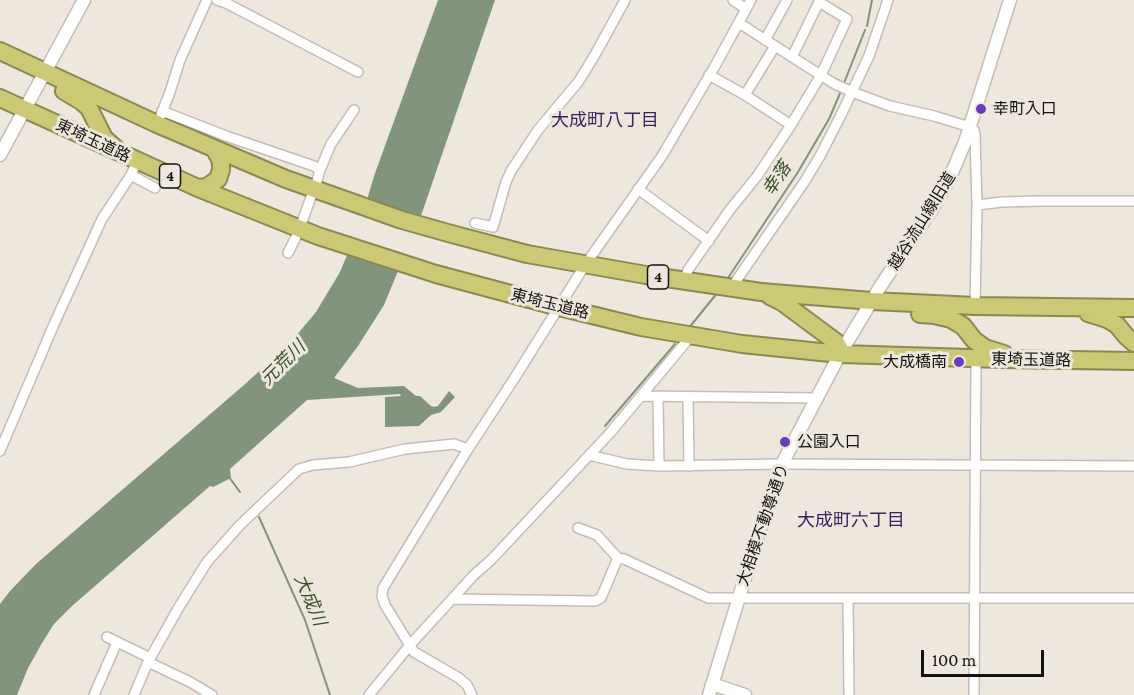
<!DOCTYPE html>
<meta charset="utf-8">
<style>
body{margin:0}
#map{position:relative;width:1134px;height:695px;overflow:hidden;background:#eee7dd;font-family:"Crimson Pro",serif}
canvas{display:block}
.scale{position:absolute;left:921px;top:650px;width:123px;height:27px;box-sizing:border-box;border:3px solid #15130f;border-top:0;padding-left:8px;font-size:18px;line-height:21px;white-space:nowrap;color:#15130f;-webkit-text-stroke:4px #eee7dd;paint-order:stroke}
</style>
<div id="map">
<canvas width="1134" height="695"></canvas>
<div class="scale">100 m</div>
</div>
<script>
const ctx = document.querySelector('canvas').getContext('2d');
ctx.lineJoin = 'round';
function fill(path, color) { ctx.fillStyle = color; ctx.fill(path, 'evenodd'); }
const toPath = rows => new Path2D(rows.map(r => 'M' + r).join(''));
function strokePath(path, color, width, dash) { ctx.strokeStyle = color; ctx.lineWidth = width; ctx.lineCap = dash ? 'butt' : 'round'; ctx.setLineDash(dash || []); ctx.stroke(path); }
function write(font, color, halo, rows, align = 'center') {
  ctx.font = font + ' "Crimson Pro","Noto Sans JP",serif'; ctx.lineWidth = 6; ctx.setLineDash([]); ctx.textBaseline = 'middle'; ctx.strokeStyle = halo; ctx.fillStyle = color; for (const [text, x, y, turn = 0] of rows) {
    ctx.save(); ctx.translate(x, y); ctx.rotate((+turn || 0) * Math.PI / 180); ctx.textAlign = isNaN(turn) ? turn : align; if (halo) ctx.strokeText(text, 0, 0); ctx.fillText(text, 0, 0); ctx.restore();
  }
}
fill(toPath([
 [438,0,495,0,423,210,384,305,358,346,334,378,358,388,404,386,416,396,420,396,431,406,434,407,438,406,449,391,455,397,441,412,431,415,419,426,385,427,385,397,401,396,400,394,307,400,230,469,231,478,213,487,210,486,72,606,54,624,42,643,28,668,17,695,0,695,0,604,10,591,36,564,244,385,290,343,316,312,340,272,360,224,374,176]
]), '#82947b');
fill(toPath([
 [365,199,423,217,401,272,345,253,357,223]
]), '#eee7dd');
strokePath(toPath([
 [867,26,872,0],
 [844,83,865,30],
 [728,278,798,172,829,119,841,91],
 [688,329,718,292],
 [605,426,675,344],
 [229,477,240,492],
 [259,517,305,620,330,695]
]), '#82947b', 2);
const street = toPath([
 [217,0,226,3,358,72],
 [733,0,746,9],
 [739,23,833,83,852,92,890,106,934,116,970,127,974,130,975,135,977,205,975,306],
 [765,40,787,0],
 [709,75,745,95,791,125],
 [745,95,775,46],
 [162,111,226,136,314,166,320,170,317,181],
 [161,115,170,92,180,60,207,0],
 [320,170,331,144,354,110],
 [131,175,155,188],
 [638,189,709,241],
 [977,205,1002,202,1040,201,1134,201],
 [475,223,493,227,506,182,511,171,538,130,579,81,596,53,625,0],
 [301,225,312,194],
 [288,253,296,237],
 [684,281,688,270,729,211,758,175,791,125,821,75,847,19,819,2,792,57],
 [734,289,736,281,805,181,820,156,841,115,869,56,888,0],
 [641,396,816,398],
 [658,396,659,466],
 [688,397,689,466],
 [0,451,55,322,102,219,131,175,137,161],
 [589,455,627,464,659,466,782,464,1134,466],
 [617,558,624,559,708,598,1134,598],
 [848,598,849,695],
 [453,599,595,601,601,598,617,560,617,557,597,535,578,528],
 [107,637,150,658],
 [148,662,190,682,212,695],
 [94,695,117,642],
 [134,695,148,662,179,607,207,562,240,525,299,469,313,465,349,462,405,449,425,447,454,444,468,449],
 [369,695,410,645,474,575,492,559,610,433,686,342,687,335],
 [472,695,467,685,459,678,414,652,385,605,382,596,383,588,468,449,514,379,585,265,662,156,715,66,751,0],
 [974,695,976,359]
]);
const secondary = toPath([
 [0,155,84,0],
 [712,684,745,695],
 [709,695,771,493,782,464,840,354,880,287,932,209,948,182,965,142,1010,0]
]);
const highway = toPath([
 [0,51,157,124,286,179,402,220,448,233,527,254,646,275,761,292,872,301,975,306,1134,308],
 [64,91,81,101,89,108,104,138,115,148],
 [0,98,198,188,318,236,436,274,559,307,641,327,742,344,840,354,1002,359,1134,361],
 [198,188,207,187,218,179,221,170,221,165,220,159,215,150],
 [770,296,782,302,836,342,839,347,840,354],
 [1088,313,1107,319,1117,325,1126,336,1134,343],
 [920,314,934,315,951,319,963,326,974,340,985,348,1004,354]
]);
strokePath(street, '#c4bdb4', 12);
strokePath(secondary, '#c4bdb4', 15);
strokePath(highway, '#8b8952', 20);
strokePath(street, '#fff', 9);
strokePath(secondary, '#fff', 12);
strokePath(highway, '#cbc976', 16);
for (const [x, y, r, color] of [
 [981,109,6,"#643fb7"],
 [959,362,6,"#643fb7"],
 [785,442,6,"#643fb7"]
]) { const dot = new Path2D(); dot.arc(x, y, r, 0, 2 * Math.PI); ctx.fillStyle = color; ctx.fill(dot); strokePath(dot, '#eee7dd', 2); }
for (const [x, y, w] of [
 [170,176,21],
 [658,277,21]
]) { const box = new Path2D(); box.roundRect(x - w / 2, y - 12, w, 24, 4.5); ctx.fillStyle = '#eee7dd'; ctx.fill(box); strokePath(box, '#15130f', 1.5); }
write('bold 15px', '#15130f', null, [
 ["4",170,176],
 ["4",658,277]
]);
write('16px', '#15130f', '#eee7dd', [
 ["幸町入口",993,109],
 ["大成橋南",947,362,"right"],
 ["公園入口",797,442]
], 'left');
write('16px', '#15130f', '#eee7dd', [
 ["東埼玉道路",93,141,25],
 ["越谷流山線旧道",922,221,-58],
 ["東埼玉道路",550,304,14],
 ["東埼玉道路",1031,360,1],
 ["大相模不動尊通り",763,525,-71]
]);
write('18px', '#362560', '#eee7dd', [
 ["大成町八丁目",605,120],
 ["大成町六丁目",851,520]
]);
write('italic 18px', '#37522a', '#eee7dd', [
 ["幸落",777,179,-57],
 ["元荒川",283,363,-45],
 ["大成川",310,600,67]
]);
</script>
